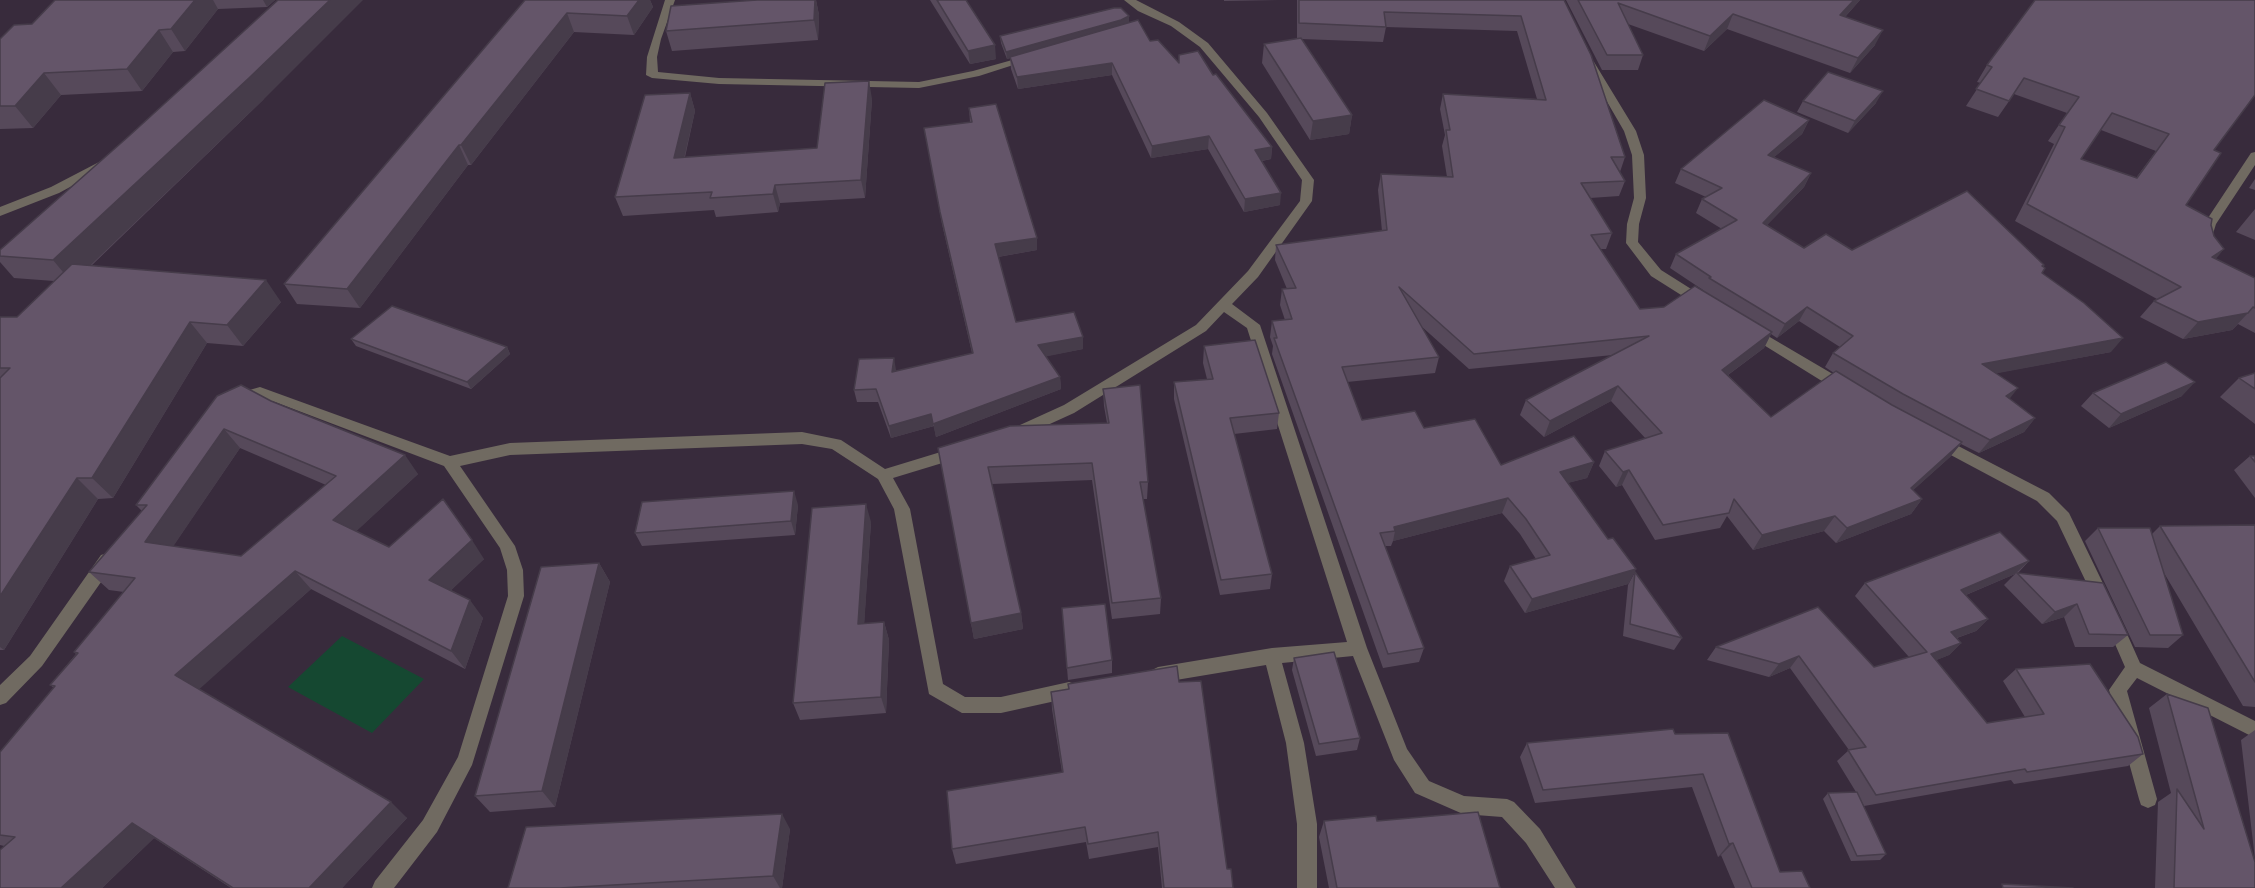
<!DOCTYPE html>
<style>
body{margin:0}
canvas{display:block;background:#382b3c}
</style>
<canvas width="2255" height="888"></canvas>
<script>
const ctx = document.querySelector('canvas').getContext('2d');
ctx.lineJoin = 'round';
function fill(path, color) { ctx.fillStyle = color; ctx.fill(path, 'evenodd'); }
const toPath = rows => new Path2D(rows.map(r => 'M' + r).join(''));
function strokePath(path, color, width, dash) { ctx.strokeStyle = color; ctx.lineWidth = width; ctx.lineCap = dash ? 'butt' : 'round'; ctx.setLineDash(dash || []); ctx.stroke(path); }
fill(toPath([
 [342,636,424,679,372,733,288,687]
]), '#154831');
fill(toPath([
 [665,0,675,0,661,39,657,57,658,72,719,78,919,82,973,71,1030,55,1035,58,979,76,919,88,719,84,652,78,646,75,647,57,665,0],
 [1124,0,1136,0,1179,22,1208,43,1267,113,1314,180,1312,201,1258,277,1232,304,1260,325,1367,648,1407,749,1429,781,1464,796,1507,799,1514,802,1540,829,1576,888,1555,888,1526,843,1502,817,1463,814,1415,793,1394,760,1353,656,1282,663,1304,743,1317,824,1317,888,1297,888,1297,824,1286,743,1266,665,1158,683,1152,680,1149,675,1152,670,1158,667,1272,648,1347,642,1247,328,1224,312,1206,331,1074,413,1019,438,1014,440,1009,438,1007,434,1009,430,1064,405,1196,325,1248,271,1300,201,1302,180,1259,117,1200,47,1171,26,1138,11,1124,0],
 [1589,59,1594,62,1636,131,1644,155,1646,198,1639,224,1638,242,1661,270,1707,299,1709,302,1707,305,1697,305,1651,276,1626,243,1627,224,1634,198,1632,155,1624,131,1584,62,1589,59],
 [2255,152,2255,165,2216,224,2211,240,2210,243,2200,243,2199,240,2204,224,2251,153,2255,152],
 [101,161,105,162,105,168,59,193,0,216,0,207,51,187,101,161],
 [1751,326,1848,383,1850,387,1848,391,1838,391,1746,334,1744,331,1746,328,1751,326],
 [260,387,450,456,510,443,802,432,841,440,885,469,957,447,962,449,965,453,962,457,893,478,910,509,943,684,965,697,1001,697,1069,682,1075,684,1078,690,1075,696,1069,698,1001,713,962,713,929,694,894,509,878,479,832,449,802,444,510,455,460,466,515,546,523,570,524,596,472,765,437,832,394,888,372,888,375,881,423,820,458,757,508,596,507,570,500,548,444,466,275,402,260,397,237,404,230,399,232,395,260,387],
 [1937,435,2049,493,2069,513,2111,600,2109,605,2103,607,2097,605,2057,521,2037,501,1932,445,1930,441,1932,437,1937,435],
 [107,553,113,555,115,560,113,565,42,666,6,703,0,705,0,685,30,656,101,555,107,553],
 [2113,614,2119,616,2140,663,2255,721,2255,738,2137,678,2127,691,2157,799,2155,805,2148,808,2141,805,2139,799,2109,690,2125,667,2105,621,2107,616,2113,614]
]), '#706a61');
fill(toPath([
 [55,0,275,0,267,7,218,9,185,51,173,52,142,91,61,95,33,128,0,129,0,39,32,24],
 [525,0,650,0,653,7,634,35,574,32,471,165,468,165,360,308,297,304,284,284],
 [757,0,816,0,819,15,818,40,672,51,666,31],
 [930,0,966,0,996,59,970,64],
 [1224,0,1278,0,1224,1],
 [1297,0,1564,0,1625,157,1620,172,1625,181,1619,196,1590,198,1612,233,1606,249,1600,249,1640,309,1664,307,1703,290,1670,268,1676,254,1722,229,1696,213,1702,199,1706,197,1675,183,1681,169,1809,120,1802,134,1774,157,1811,173,1804,187,1767,225,1804,248,1852,250,2044,265,2042,273,2111,352,1996,373,2010,399,2035,418,2024,432,1979,453,1961,444,1950,457,1913,490,1922,499,1911,514,1836,543,1824,531,1753,550,1727,516,1720,528,1655,540,1622,485,1616,487,1599,466,1605,451,1646,439,1611,401,1544,437,1520,415,1526,400,1613,355,1469,369,1421,326,1439,357,1435,373,1347,382,1362,420,1424,428,1501,465,1594,462,1587,478,1567,483,1608,539,1636,569,1628,584,1525,613,1504,581,1510,566,1536,559,1520,534,1502,513,1393,541,1391,546,1385,546,1424,648,1419,662,1383,668,1272,354,1273,346,1270,337,1272,321,1285,320,1280,305,1282,289,1287,289,1275,260,1276,245,1382,231,1378,190,1381,174,1447,177,1442,146,1445,135,1440,109,1443,94,1537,99,1517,31,1386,27,1383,42,1301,39,1352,115,1349,134,1310,140,1262,63,1264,44,1300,38,1297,38],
 [1799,321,1840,347,1833,353,1825,367,1834,373,1771,417,1728,375,1764,348,1771,334,1777,338],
 [1566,0,1860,0,1845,17,1875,45,1850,73,1727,29,1704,51,1628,24,1643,55,1638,70,1602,70],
 [2035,0,2214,150,2186,205,2211,225,2216,259,2255,278,2255,333,2238,324,2232,330,2183,339,2140,317,2154,301,2157,299,2015,221,2054,144,2048,141,2067,113,2014,94,1998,117,1966,106,1981,83,1977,82,1987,65],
 [2101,130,2156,151,2136,178,2081,159],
 [1129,22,1150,41,1179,62,1213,75,1272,147,1271,159,1262,161,1280,205,1244,212,1208,149,1151,158,1112,75,1018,89,1011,69,1010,58,1007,59,1001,43,1000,36],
 [690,93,695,111,685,157,817,148,872,99,865,198,780,203,778,212,716,217,714,210,623,216,615,197],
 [264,99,91,266,281,302,243,346,207,343,113,498,98,499,4,650,0,650,0,317,17,317,54,281,14,278,0,262,0,250,129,136],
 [1803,101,1876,103,1848,133,1797,112],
 [969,108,1037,250,998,257,1016,322,1083,337,1083,349,1046,356,1060,377,1061,389,936,437,934,426,891,438,878,402,857,402,854,390,896,371,972,353,942,224,924,128,970,122],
 [2255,179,2255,190,2249,188],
 [2255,209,2255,240,2236,232],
 [351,339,507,347,510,354,471,389,356,346],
 [1204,346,1279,413,1277,429,1234,434,1272,574,1270,589,1220,595,1174,399,1174,382,1207,379,1203,363],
 [2255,373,2255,424,2220,397,2239,378],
 [1103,389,1148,482,1147,499,1143,499,1161,598,1160,614,1112,619,1092,480,992,484,1021,613,1023,629,974,639,938,448,1107,423,1104,406],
 [2093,393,2182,396,2109,428,2081,406],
 [217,396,271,401,418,474,356,531,389,547,484,559,451,590,483,618,465,669,311,589,198,689,407,818,342,888,231,888,154,838,102,888,0,888,4,846,0,845,0,752,54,688,50,685,76,654,74,652,124,592,109,590,89,572,142,511,136,505],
 [240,448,326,485,241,556,173,546],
 [2250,456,2255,456,2255,498,2234,470],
 [798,505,795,535,642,546,635,533],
 [871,522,864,624,884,622,889,640,886,713,800,720,793,703],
 [2255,525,2255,707,2243,706,2164,573,2183,635,2168,648,2135,647,2085,541,2098,528,2152,534,2160,526],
 [2029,561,2018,573,2103,583,2128,635,2113,647,2075,647,2064,617,2042,624,2004,585,2015,574,1966,595,1988,619,1976,631,1957,638,1961,643,1949,655,1936,660,1987,723,2025,717,2003,681,2016,669,2143,754,2128,766,2014,784,2011,780,1864,806,1860,799,1886,854,1880,860,1851,861,1823,799,1828,793,1856,792,1837,761,1849,750,1790,668,1769,677,1707,660,1716,647,1818,607,1874,667,1909,657,1855,596,1865,583],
 [599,563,610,582,555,807,490,812,475,796],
 [1635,572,1682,638,1674,650,1623,636,1628,585],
 [1062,608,1112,660,1112,673,1068,680],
 [1294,658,1360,738,1357,750,1316,756,1292,670],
 [1179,682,1227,869,1233,888,1162,888,1158,847,1089,859,1086,842,956,864,952,849,1062,772,1052,709,1051,692],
 [2167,694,2255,888,2155,888,2158,802,2171,793,2149,708],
 [2255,730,2255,859,2241,740],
 [1675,734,1780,872,1810,888,1735,888,1721,855,1718,857,1692,787,1535,803,1520,757,1527,743],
 [1324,821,1377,821,1500,888,1329,888,1319,837],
 [790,829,782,888,508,888]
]), '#56495a');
fill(toPath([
 [195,0,213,0,218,9,185,51,171,29],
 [263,0,275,0,267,7],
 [330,0,363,0,264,99,72,283,53,260],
 [639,0,650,0,653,7,634,35,627,16],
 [815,0,816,0,819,15,818,40,814,20],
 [1854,0,1860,0,1833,30,1840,15],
 [567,13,574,32,471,165,461,145],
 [1733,14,1727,29,1704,51,1710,36],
 [1129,16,1129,23,1121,27,1007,59,1006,52],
 [159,30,173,52,142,91,127,69],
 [1883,30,1875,45,1850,73,1858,58],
 [995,45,996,59,970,64,968,51],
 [1112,63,1112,75,1018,89,1017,77],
 [44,73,61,95,33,128,15,106],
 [869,81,872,99,865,198,861,180],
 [1883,91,1876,103,1848,133,1855,121],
 [690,93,695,111,680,176,674,158],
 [1352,115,1349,134,1310,140,1313,121],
 [1809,120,1802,134,1761,168,1768,155],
 [1209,136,1208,149,1151,158,1152,146],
 [459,145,468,165,360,308,347,289],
 [1272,147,1271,159,1254,162,1255,150],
 [1811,173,1804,187,1756,236,1763,223],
 [775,185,780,203,778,212,773,194],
 [1281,193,1280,205,1244,212,1245,199],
 [1037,238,1037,250,997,257,995,244],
 [2224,249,2210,266,2212,257],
 [266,280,281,302,243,346,227,325],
 [1807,307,1799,321,1777,338,1785,324],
 [2248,313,2232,330,2183,339,2198,322],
 [190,322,207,343,113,498,92,478],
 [1772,332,1764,348,1714,385,1722,370],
 [1083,337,1083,349,1039,358,1038,345],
 [2123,338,2111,352,1972,378,1982,364],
 [507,347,510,354,471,389,467,382],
 [894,358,896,370,895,385,892,372],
 [1060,377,1061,389,936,437,933,424],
 [2195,382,2182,396,2109,428,2121,414],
 [1618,386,1611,401,1544,437,1550,421],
 [2018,388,2007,402,2006,396],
 [931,414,934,426,891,438,889,426],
 [2035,418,2024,432,1979,453,1990,440],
 [224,429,240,448,164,560,145,542],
 [1962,442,1950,457,1899,503,1911,488],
 [405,455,418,474,348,539,333,520],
 [1594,462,1587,478,1553,487,1560,472],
 [1629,470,1622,485,1616,487,1623,472],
 [77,478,98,499,4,650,0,647,0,596],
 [794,491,798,505,795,535,791,521],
 [1508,498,1502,513,1393,541,1395,531,1394,527],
 [1922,499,1911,514,1836,543,1847,528],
 [866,504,871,522,863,642,858,624],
 [1835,516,1824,531,1753,550,1762,535],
 [472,540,484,559,443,598,429,580],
 [2029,561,2015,574,1949,602,1961,590],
 [599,563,610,582,555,807,542,791],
 [1636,569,1628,584,1525,613,1532,599],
 [295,571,311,589,195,693,175,675],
 [470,600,483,618,465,669,451,651],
 [2077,604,2064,617,2042,624,2055,612],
 [1021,613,1023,629,974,639,971,623],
 [1988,619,1976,631,1939,644,1951,632],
 [884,622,889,640,886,713,881,697],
 [1961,643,1949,655,1919,667,1931,654],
 [1799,656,1790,668,1769,677,1779,664],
 [391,802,407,818,342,888,309,888],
 [782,814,790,829,782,888,780,888,773,876],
 [132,823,154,838,102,888,61,888],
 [1733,843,1721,855,1718,857,1729,844]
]), '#463c4a');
const building = toPath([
 [55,0,195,0,171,29,159,30,127,69,44,73,15,106,0,106,0,39,14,25,32,24,55,0],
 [278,0,330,0,250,77,53,260,0,256,0,250,129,136,278,0],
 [525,0,639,0,627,16,567,13,461,145,459,145,347,289,284,284,525,0],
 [757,0,815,0,814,20,666,31,671,6,757,0],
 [937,0,966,0,995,45,968,51,937,0],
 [1299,0,1564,0,1591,55,1625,157,1611,157,1625,181,1581,183,1612,233,1591,235,1640,309,1664,307,1695,286,1772,332,1722,370,1771,417,1836,371,1892,405,1962,442,1911,488,1922,499,1847,528,1835,516,1762,535,1734,499,1729,513,1663,525,1629,470,1623,472,1605,451,1662,433,1618,386,1550,421,1526,400,1649,336,1474,354,1399,287,1439,357,1342,367,1362,420,1415,411,1424,428,1475,419,1501,465,1574,436,1594,462,1560,472,1608,539,1613,538,1636,569,1532,599,1510,566,1550,555,1526,519,1508,498,1394,527,1395,531,1380,533,1424,648,1388,654,1274,338,1277,338,1272,321,1292,319,1282,289,1296,288,1276,245,1387,230,1381,174,1453,177,1446,130,1450,130,1443,94,1546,100,1521,16,1384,12,1386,27,1299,23,1299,0],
 [1578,0,1854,0,1840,15,1883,30,1858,58,1733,14,1710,36,1618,3,1643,55,1607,55,1578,0],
 [2035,0,2255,0,2255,95,2214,150,2221,153,2186,205,2212,219,2211,225,2214,236,2224,249,2212,257,2255,278,2255,308,2253,307,2248,313,2198,322,2154,301,2181,287,2027,204,2065,127,2059,125,2079,97,2024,78,2009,101,1976,89,1992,67,1987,65,2035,0],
 [2112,113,2169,134,2137,178,2081,159,2112,113],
 [1114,8,1121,8,1129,16,1121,20,1006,52,1000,36,1114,8],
 [1138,20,1150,41,1158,40,1179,63,1179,55,1198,51,1213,75,1216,74,1272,147,1255,150,1281,193,1245,199,1209,136,1152,146,1112,63,1017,77,1010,57,1138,20],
 [1301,38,1352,115,1313,121,1264,44,1301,38],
 [1828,72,1883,91,1855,121,1803,101,1828,72],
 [869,81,861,180,775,185,773,194,710,198,712,192,615,197,645,95,690,93,674,158,817,148,825,83,869,81],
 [1764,100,1809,120,1768,155,1811,173,1763,223,1804,248,1826,234,1852,250,1967,191,2044,265,2042,266,2045,268,2042,273,2084,303,2123,338,1982,364,2018,388,2006,396,2035,418,1990,440,1903,394,1833,353,1853,336,1807,307,1785,324,1709,278,1711,277,1676,254,1737,220,1702,199,1722,188,1681,169,1764,100],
 [996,104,1037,238,995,244,1016,322,1074,312,1083,337,1038,345,1060,377,933,424,931,414,889,426,876,389,854,390,859,359,894,358,892,372,973,353,940,212,924,128,972,122,969,108,996,104],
 [72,264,266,280,227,325,190,322,92,478,77,478,0,596,0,378,10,368,0,368,0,317,17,317,72,264],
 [392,306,507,347,467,382,351,339,392,306],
 [1255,340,1279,413,1230,418,1272,574,1221,580,1174,382,1213,379,1204,346,1255,340],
 [2166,362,2195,382,2121,414,2093,393,2166,362],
 [2255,373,2255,389,2239,378,2255,373],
 [241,385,271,401,405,455,333,520,389,547,443,499,472,540,429,580,470,600,451,651,295,571,175,675,391,802,309,888,233,888,132,823,61,888,0,888,0,850,15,837,0,835,0,752,55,686,50,685,78,653,74,652,135,578,89,572,147,505,136,505,217,396,241,385],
 [224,429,336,476,241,556,145,542,224,429],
 [1140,385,1148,482,1140,482,1161,598,1112,603,1092,463,988,467,1021,613,971,623,938,448,1010,426,1109,423,1103,389,1140,385],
 [2250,456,2255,456,2255,462,2250,456],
 [794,491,791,521,635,533,642,502,794,491],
 [866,504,858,624,884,622,881,697,793,703,812,508,866,504],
 [2255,525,2255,682,2160,526,2255,525],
 [2098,528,2150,528,2183,635,2150,635,2098,528],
 [2000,532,2029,561,1961,590,1988,619,1951,632,1961,643,1931,654,1987,723,2044,714,2016,669,2090,664,2138,737,2143,754,2027,772,2025,769,1876,795,1848,750,1866,747,1799,656,1779,664,1716,647,1818,607,1874,667,1927,652,1865,583,2000,532],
 [599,563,542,791,475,796,541,567,599,563],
 [1635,572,1682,638,1630,624,1635,572],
 [2017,573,2103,583,2128,635,2089,634,2077,604,2055,612,2017,573],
 [1105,604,1112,660,1067,668,1062,608,1105,604],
 [1334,652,1360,738,1319,744,1294,658,1334,652],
 [1177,666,1179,682,1201,681,1227,869,1231,869,1233,888,1164,888,1158,832,1088,844,1085,827,952,849,947,791,1063,772,1051,692,1069,689,1068,684,1177,666],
 [2167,694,2208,708,2255,862,2255,888,2174,888,2177,789,2204,829,2167,694],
 [1673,729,1675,734,1728,733,1780,872,1802,871,1810,888,1752,888,1733,843,1729,844,1703,774,1543,790,1527,743,1673,729],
 [1857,792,1886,854,1857,856,1828,793,1857,792],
 [1478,812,1500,888,1337,888,1324,821,1376,816,1377,821,1478,812],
 [782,814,773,876,560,888,508,888,526,827,782,814],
 [2002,884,2073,888,2003,888,2002,884]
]);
fill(building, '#645569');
strokePath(building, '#463c4a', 1.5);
</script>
